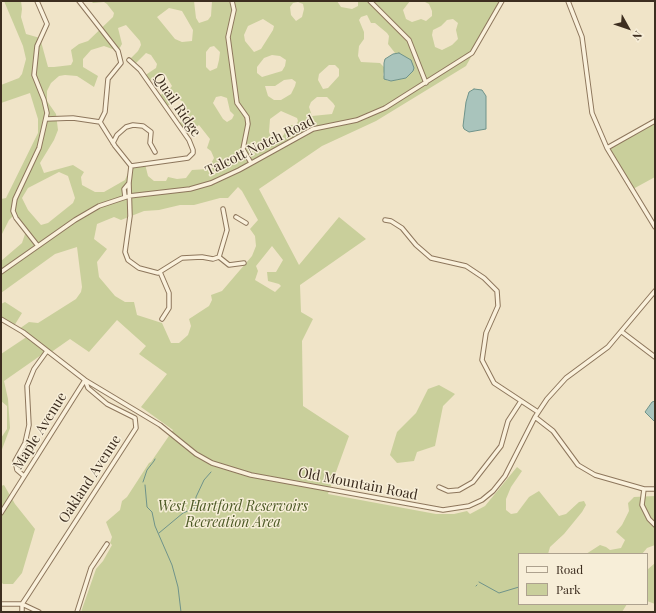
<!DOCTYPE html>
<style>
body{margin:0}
#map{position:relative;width:656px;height:613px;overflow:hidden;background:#f0e4c8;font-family:"Playfair Display",serif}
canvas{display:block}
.frame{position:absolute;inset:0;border:2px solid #3d2e20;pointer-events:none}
.legend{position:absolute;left:518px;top:553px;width:130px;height:52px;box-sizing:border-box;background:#f7eed8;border:1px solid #ada18e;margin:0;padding:5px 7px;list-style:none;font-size:12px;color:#3d2e20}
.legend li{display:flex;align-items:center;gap:8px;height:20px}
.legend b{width:20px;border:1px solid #ada18e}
.north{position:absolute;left:608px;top:8px;width:40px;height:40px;-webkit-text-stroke:3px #f7eed8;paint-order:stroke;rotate:130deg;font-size:11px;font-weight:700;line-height:16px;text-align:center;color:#3d2e20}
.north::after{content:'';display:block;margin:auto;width:14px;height:18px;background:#3d2e20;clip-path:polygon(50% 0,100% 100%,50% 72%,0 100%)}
</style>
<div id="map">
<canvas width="656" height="613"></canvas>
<div class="frame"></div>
<ul class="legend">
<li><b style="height:5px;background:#faf1dc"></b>Road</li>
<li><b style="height:11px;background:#c9cf9b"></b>Park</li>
</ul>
<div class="north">N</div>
</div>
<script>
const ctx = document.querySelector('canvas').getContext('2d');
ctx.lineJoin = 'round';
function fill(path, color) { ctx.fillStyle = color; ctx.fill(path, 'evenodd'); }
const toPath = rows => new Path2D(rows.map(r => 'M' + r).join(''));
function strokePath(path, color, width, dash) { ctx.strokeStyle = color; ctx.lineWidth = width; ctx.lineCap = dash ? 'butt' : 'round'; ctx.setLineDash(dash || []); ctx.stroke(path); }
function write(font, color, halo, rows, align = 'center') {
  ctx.font = font + ' "Playfair Display",serif'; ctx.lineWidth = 3; ctx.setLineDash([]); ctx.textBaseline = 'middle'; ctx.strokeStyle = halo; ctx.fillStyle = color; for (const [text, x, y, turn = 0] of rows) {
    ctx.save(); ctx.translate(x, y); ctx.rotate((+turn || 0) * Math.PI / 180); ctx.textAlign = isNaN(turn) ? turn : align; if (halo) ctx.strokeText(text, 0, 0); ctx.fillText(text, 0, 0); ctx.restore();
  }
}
fill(toPath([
 [4,1,21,1,22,9,21,17,26,34,40,38,48,67,54,67,71,65,73,61,71,50,79,44,88,41,113,17,114,13,107,4,104,2,93,3,91,1,194,1,196,18,199,23,208,20,211,16,212,1,337,1,341,7,352,9,358,6,358,1,410,1,403,10,406,19,412,22,421,19,426,21,432,16,432,11,429,4,423,1,502,1,466,66,376,121,322,146,259,189,299,265,339,217,366,239,300,285,301,312,313,319,302,341,303,406,349,436,328,494,436,514,454,514,467,511,470,514,485,506,517,467,522,471,511,487,506,499,506,510,511,514,517,513,529,497,539,491,559,516,566,514,579,502,584,501,586,505,582,512,564,534,550,547,548,554,519,554,519,604,627,604,622,612,81,612,96,569,103,561,112,545,110,543,112,537,106,522,120,510,122,501,127,497,149,463,151,462,173,430,141,407,167,374,139,354,146,346,117,320,89,352,70,339,50,353,47,351,4,381,8,399,10,428,1,452,1,438,7,429,7,406,1,401,1,354,28,336,19,329,29,322,38,323,76,299,81,292,82,287,77,247,55,254,1,293,1,261,22,243,25,234,29,232,14,215,9,220,1,236,1,199,6,198,38,133,38,119,30,93,1,103,1,85,19,78,22,74,26,59,23,46],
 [298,2,303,4,304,9,302,17,296,21,291,15,290,7,293,3],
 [169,8,182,11,193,30,192,41,182,42,175,39,157,17],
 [367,15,371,23,375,23,387,33,389,36,388,44,395,53,399,53,406,78,388,81,383,75,385,68,380,63,361,62,358,56,359,46,364,39,364,32,359,20,361,17],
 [263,19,274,26,273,30,261,49,254,52,245,41,244,35,248,26],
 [453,19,458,23,456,30,458,39,452,45,442,50,435,47,432,35,433,30,441,26,447,20],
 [126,25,140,41,141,45,138,51,129,60,134,65,146,53,151,55,157,64,156,68,144,76,148,82,161,74,166,76,172,86,167,92,158,96,166,107,178,99,182,101,189,116,178,124,186,135,199,125,210,139,207,148,211,151,214,158,208,169,192,170,186,178,177,179,168,177,166,181,154,181,148,176,145,164,131,166,125,180,104,192,95,192,82,185,81,177,84,172,73,165,44,173,40,163,54,140,58,130,56,114,47,101,47,91,51,83,59,76,65,75,77,76,94,87,98,76,83,67,83,59,91,50,104,46,118,51,122,44,118,28],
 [214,46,220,52,219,60,217,68,210,71,206,67,206,52,210,47],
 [272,55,280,56,286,60,285,66,282,71,262,77,257,73,257,67,264,58],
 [329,65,335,65,339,69,339,76,328,88,323,89,318,80,319,74],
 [292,79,296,82,295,86,291,94,281,100,274,100,268,96,265,86,275,86,284,80],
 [221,96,227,98,230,111,234,115,232,119,227,122,223,119,213,103,216,97],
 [317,97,327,97,333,103,335,106,332,114,312,116,309,107,311,102],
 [281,111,297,118,298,121,296,125,291,125,287,129,283,136,276,139,271,137,269,132,270,119],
 [59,172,68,176,75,198,73,203,48,223,41,225,28,210,22,198,28,188],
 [238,187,242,191,258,220,250,229,255,236,256,246,252,256,222,291,211,295,212,300,209,306,189,319,191,326,188,335,179,343,171,343,162,323,137,315,134,302,125,302,115,296,99,277,97,262,107,249,94,239,97,224,114,217,121,220,144,211,159,210,180,205,194,205,220,198,228,198],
 [272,246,283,260,276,272,267,272,268,281,279,284,281,286,275,292,255,280,258,271,256,266],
 [655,121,655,177,633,189,607,148],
 [5,302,22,313,14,326,1,319,1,304],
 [439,385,455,394,443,406,435,446,417,452,414,461,397,463,390,455,397,432,416,413,428,389],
 [4,485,15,504,35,529,22,573,13,584,3,584,1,582,1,486],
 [655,496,655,545,647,548,642,554,586,554,600,545,606,547,610,550,621,548,625,540,616,532,622,525,629,511,628,503,634,497],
 [655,563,655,604,647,601,647,570]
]), '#c9cf9b');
const water = toPath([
 [399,53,411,60,414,68,413,71,406,78,391,81,384,79,384,63,385,59,393,54,399,53],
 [474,89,482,90,486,96,486,129,469,132,464,129,463,126,466,102,469,92,474,89],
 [655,401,655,422,645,412,652,402,655,401]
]);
fill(water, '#a9c4bc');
strokePath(water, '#6f938a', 1);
strokePath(toPath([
 [143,482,147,470,154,461,155,459],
 [145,485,147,507,152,512,155,526,172,565,178,587,181,612],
 [159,533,183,513,195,508,196,497,204,480,211,472],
 [479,582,499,593,519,587],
 [476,586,477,585]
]), '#6f938a', 1);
const minor = toPath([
 [37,1,47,24,37,46,34,75,44,100,47,113,39,148,15,199,13,211,16,218,38,246],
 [79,1,118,51,121,63,108,79,105,112,100,122],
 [232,1,234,10,228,37,237,103,247,117,248,124,243,149,251,163],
 [370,1,409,40,426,83],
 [568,1,582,37,592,113,607,148,655,227],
 [129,60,140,70,189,140,193,150,193,153,188,158,131,166],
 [46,119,73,118,100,122],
 [100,122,115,146,131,166,129,183,130,216,125,252,128,260,139,268,158,273,182,258,202,257,213,259,219,257],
 [113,143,117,135,126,127,133,125,143,126,151,132,150,143,155,152],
 [607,148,655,121],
 [125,197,124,189,129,183],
 [236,217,246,223],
 [385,220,391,221,402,228,416,245,431,258,466,266,484,278,497,291,498,306,486,333,482,360,494,383,538,412],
 [219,257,227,230,223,209],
 [219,257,229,265,244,263],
 [1,272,75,220,99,206,129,196,190,189,211,183,239,170,313,129,357,120,385,108,472,53,502,1],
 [160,272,169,293,169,308,162,319],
 [1,319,23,332,85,380,160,425,196,454,212,463,251,475,443,510,469,506,482,500,493,491,505,476,535,417,547,399,566,378,608,347,655,291],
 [622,332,655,357],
 [535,417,553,431,578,465,595,475,644,489,642,505,649,519,655,525],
 [24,476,17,470,15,461,25,443,29,425,27,386,34,369,47,351],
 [439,487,448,491,459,490,473,482,501,446,508,421,521,401],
 [644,489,655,489],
 [1,513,85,380],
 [1,604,22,604,39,612],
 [22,612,22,604,28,595,136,428,135,418,107,404,88,388,85,380],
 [77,612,91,568,107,544]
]);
strokePath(minor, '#8d765c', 5.5);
strokePath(minor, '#faf1dc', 3.5);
write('14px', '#3d2e20', '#f7eed8', [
 ["Quail Ridge",177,105,56],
 ["Talcott Notch Road",260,146,-26],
 ["Maple Avenue",40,431,-58],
 ["Oakland Avenue",90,479,-57],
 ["Old Mountain Road",358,484,11]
]);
write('italic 14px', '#4d5a26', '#f7eed8', [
 ["West Hartford Reservoirs",233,507],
 ["Recreation Area",233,523]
]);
</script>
